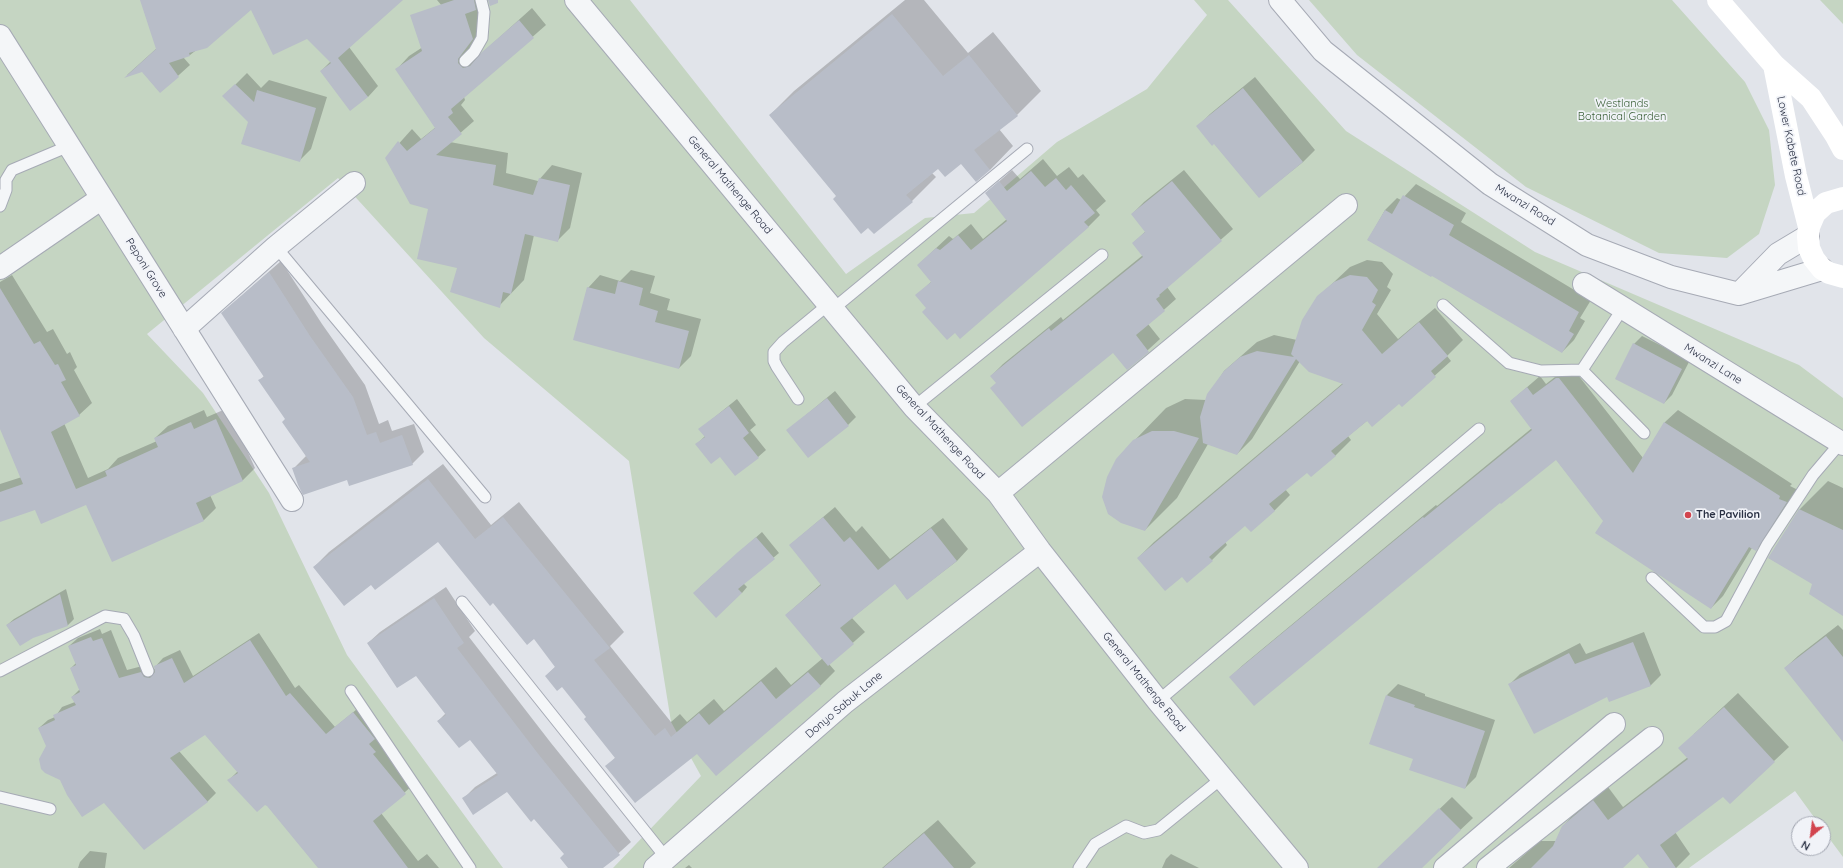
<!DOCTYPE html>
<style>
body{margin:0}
#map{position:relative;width:1843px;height:868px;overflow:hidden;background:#e1e4ea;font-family:Quicksand,sans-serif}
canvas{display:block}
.north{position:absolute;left:1791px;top:816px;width:40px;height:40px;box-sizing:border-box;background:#f1f3f8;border:1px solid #a1a5b0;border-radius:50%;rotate:209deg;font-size:11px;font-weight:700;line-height:16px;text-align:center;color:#293043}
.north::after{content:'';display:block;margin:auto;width:14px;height:18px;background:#d2444e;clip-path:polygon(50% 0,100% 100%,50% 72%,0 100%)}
</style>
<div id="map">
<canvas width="1843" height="868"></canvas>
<div class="north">N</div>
</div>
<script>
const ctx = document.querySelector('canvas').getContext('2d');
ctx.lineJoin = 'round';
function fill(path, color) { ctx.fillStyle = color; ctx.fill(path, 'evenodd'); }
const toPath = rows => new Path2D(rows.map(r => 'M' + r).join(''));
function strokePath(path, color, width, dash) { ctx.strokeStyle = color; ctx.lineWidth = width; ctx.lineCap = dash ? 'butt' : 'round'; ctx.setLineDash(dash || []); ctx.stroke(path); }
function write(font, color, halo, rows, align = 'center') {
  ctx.font = font + ' Quicksand,sans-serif'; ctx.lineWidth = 3.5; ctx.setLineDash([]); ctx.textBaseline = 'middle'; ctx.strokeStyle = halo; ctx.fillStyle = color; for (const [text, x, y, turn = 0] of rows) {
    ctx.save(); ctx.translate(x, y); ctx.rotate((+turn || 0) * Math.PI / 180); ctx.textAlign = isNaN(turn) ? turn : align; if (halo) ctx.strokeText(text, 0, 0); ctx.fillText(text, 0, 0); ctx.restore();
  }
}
fill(toPath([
 [0,0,630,0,846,274,925,218,974,213,1057,142,1147,89,1207,15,1194,0,1228,0,1346,131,1535,252,1799,365,1843,398,1843,857,1823,830,1823,824,1819,824,1795,791,1689,868,613,868,701,776,671,722,629,461,484,338,338,178,147,334,203,393,269,493,347,655,503,868,0,868],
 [1309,0,1672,0,1745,82,1769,130,1775,185,1759,234,1727,258,1659,253,1526,187,1357,55],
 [1820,0,1843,0,1843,24]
]), '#c5d5c2');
fill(toPath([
 [142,0,401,0,349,47,378,86,368,97,321,71,331,61,307,38,251,8,190,55,183,57,190,65,160,92,142,71,127,75,157,48],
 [437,0,483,0,486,26,471,45,472,53,477,56,481,54,532,8,546,25,464,97,465,100,461,105,474,121,450,142,508,153,506,173,538,181,552,165,582,173,570,228,557,241,534,235,524,280,499,306,458,267,429,208,386,158,412,129,421,139,436,127,397,69,409,56,446,32,470,40],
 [905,0,924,0,968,53,993,32,1041,91,1017,115,999,129,1013,146,990,170,961,162,938,168,932,173,936,177,912,201,837,196,770,115,794,91],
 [247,73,261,88,269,80,327,97,311,149,299,161,249,122,224,96],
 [1255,77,1315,150,1303,162,1259,197,1214,143,1198,126,1210,114],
 [1043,159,1057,176,1069,167,1078,178,1083,174,1106,201,1096,210,1100,215,1088,227,955,332,927,308,917,295,932,281,918,265,949,236,953,239,971,224,983,239,1007,219,986,193,1012,170,1020,179],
 [1184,170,1233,229,1167,287,1176,299,1148,324,1160,339,1127,369,1114,352,997,382,991,376,1003,364,1061,317,1063,320,1143,255,1133,243,1146,231,1132,214,1144,202],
 [1416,184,1466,213,1461,222,1591,300,1580,318,1585,321,1574,340,1562,352,1432,275,1368,240,1385,210,1397,198,1401,200],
 [1367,260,1382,262,1393,274,1387,287,1391,290,1377,314,1398,339,1435,308,1463,340,1447,356,1451,361,1402,405,1399,403,1368,420,1348,436,1351,440,1335,456,1307,471,1285,489,1290,495,1275,510,1251,530,1245,524,1225,542,1227,545,1212,560,1182,575,1138,558,1154,542,1343,383,1300,361,1252,439,1237,454,1208,444,1177,498,1145,530,1134,441,1166,408,1185,399,1206,400,1224,371,1257,342,1274,335,1297,340,1318,297,1350,267],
 [281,261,322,324,365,385,379,424,388,420,392,431,414,424,424,452,412,464,347,479,293,469,306,456,286,418,260,380,264,376,222,313],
 [631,270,655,276,650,293,670,299,667,310,701,319,691,356,679,368,588,288,600,275,620,281],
 [12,275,47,332,53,329,67,354,70,352,77,367,74,370,92,403,79,415,64,423,88,478,108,469,118,458,157,441,155,438,168,426,204,410,207,417,228,408,255,468,243,480,210,495,216,508,204,520,87,503,35,509,0,521,0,484,22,477,0,423,0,282],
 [1642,336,1690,360,1672,395,1664,403,1634,344],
 [1569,366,1571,366,1643,458,1665,422,1678,410,1792,484,1790,486,1798,490,1768,538,1755,550,1752,548,1723,596,1711,608,1604,521,1556,459,1500,501,1230,677,1243,665,1436,505,1437,506,1532,428,1511,401,1540,376,1546,384],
 [835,391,856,417,848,425,788,430],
 [737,399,756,425,750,430,766,450,758,457,720,456,697,444,705,436,700,429],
 [443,464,491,525,519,502,624,632,610,646,671,722,680,714,687,722,714,699,724,711,776,667,791,685,823,658,786,615,822,583,790,545,835,507,856,532,862,526,890,559,943,518,968,549,957,561,907,599,895,583,852,618,865,632,829,664,835,671,820,686,607,766,616,757,588,717,562,685,546,676,556,666,534,638,494,602,438,540,372,584,314,567,329,552],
 [1828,481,1843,488,1843,615,1813,583,1769,558,1800,509],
 [762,532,779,553,743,583,747,587,742,593,700,587],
 [446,587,475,631,469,637,551,743,631,842,602,868,569,868,565,854,535,817,507,791,463,799,475,787,497,773,470,738,438,721,446,713,416,674,368,643,380,632],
 [66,589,74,619,68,625,33,637,7,625,14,619],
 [1838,625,1843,630,1843,720,1785,668,1798,656],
 [100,629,102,634,111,630,127,670,150,664,152,669,155,669,155,667,163,658,180,650,193,676,259,633,295,688,299,685,335,727,362,705,413,785,381,813,418,861,427,854,439,868,319,868,268,806,229,780,238,771,205,734,179,751,216,793,207,802,104,802,47,746,39,728,48,720,55,717,62,707,75,702,72,697,80,689,71,668,76,663,69,646,78,638],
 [1644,632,1661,675,1650,686,1607,695,1509,685,1520,674,1580,643,1586,654],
 [1398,684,1425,694,1425,696,1495,720,1476,777,1465,788,1414,758,1387,695],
 [1738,693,1789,747,1730,802,1723,795,1675,832,1690,854,1676,868,1650,868,1639,852,1621,868,1509,868,1540,841,1556,841,1563,826,1577,811,1608,787,1623,807,1688,757,1694,734],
 [1452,797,1473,818,1420,868,1383,868,1393,854],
 [938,820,976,863,970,868,882,868],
 [90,851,107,853,105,868,78,868,80,862],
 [1171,854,1199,868,1162,868,1166,859],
 [689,865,692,868,685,868]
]), '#0003');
fill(toPath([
 [140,0,403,0,338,58,368,97,350,111,320,71,331,63,307,39,273,55,251,10,207,48,189,53,190,56,169,63,179,77,160,93,142,72,124,78,156,49],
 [454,0,474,0,476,10,465,14,473,39,458,59,458,63,463,68,470,66,482,52,519,20,534,38,451,109,453,113,448,117,462,134,436,155,496,165,493,185,533,195,539,178,570,185,558,242,525,234,511,294,503,292,500,308,450,292,457,268,417,259,428,209,410,204,385,158,398,141,407,151,435,128,395,69,422,51,410,15],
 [488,0,498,0,498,3,490,6],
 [892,14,943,76,969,55,1018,116,974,150,990,170,976,182,961,164,945,177,938,169,906,195,913,202,874,234,868,228,861,234,833,199,836,196,769,115],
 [235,84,254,102,257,90,316,108,300,162,241,144,248,122,222,96],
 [1243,88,1303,162,1259,198,1214,144,1212,146,1196,126],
 [1031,171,1045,187,1056,178,1066,190,1071,185,1095,213,1084,222,1089,227,960,339,955,333,947,340,922,312,926,308,915,295,931,282,917,265,936,248,940,250,958,235,971,250,1007,221,985,193,999,181,1007,191],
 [1172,181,1222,241,1159,295,1160,296,1156,299,1165,311,1136,335,1149,352,1127,370,1113,353,1022,427,990,388,996,383,990,376,1049,328,1051,331,1143,257,1132,243,1145,232,1131,214],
 [1403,195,1454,225,1449,235,1579,312,1569,331,1574,334,1562,353,1432,276,1431,277,1367,240,1385,210,1392,214],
 [269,272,310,336,353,397,367,435,376,432,380,443,402,435,413,465,349,486,347,480,303,495,298,485,292,468,310,462,282,422,285,419,258,380,264,377,221,313],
 [1350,275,1367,277,1378,290,1372,302,1376,305,1362,330,1382,354,1419,322,1448,356,1431,371,1436,377,1402,407,1399,404,1372,427,1367,421,1331,451,1336,456,1311,477,1307,473,1269,504,1275,511,1251,532,1245,526,1209,557,1213,561,1187,583,1182,577,1165,591,1137,558,1343,384,1309,372,1296,359,1237,455,1203,443,1200,417,1207,394,1224,371,1240,357,1257,351,1294,357,1291,354,1302,320,1317,296,1334,282],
 [618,281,643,288,639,305,658,311,655,322,689,331,679,369,573,340,587,287,615,294],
 [0,288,34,344,40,341,55,365,58,364,66,380,61,382,80,416,51,432,76,489,107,476,105,471,158,447,154,438,191,422,194,429,216,419,243,481,196,503,204,521,112,562,86,505,41,524,35,510,0,522,0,492,23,484,0,429],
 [1633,343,1682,369,1664,404,1615,379],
 [1556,378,1559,378,1633,473,1664,422,1780,496,1779,499,1787,502,1756,551,1749,547,1711,609,1595,533,1603,521,1556,460,1501,504,1500,503,1254,706,1229,677,1423,517,1424,518,1532,430,1510,401,1527,387,1533,395],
 [827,398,849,426,808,458,786,430],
 [729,406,749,433,743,438,759,458,735,476,720,457,711,464,695,444,705,437,698,429],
 [1152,431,1174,431,1199,438,1145,531,1121,523,1108,514,1102,497,1107,477,1116,459,1133,440],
 [428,479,475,539,503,517,610,648,594,660,655,736,665,728,671,737,699,713,709,725,761,681,776,699,808,672,821,686,716,776,697,754,635,803,605,766,615,758,584,719,586,717,562,687,557,691,545,676,555,667,534,639,527,645,493,603,490,606,438,542,375,590,371,585,344,606,313,567],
 [1799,509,1843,530,1843,616,1809,594,1812,584,1768,558],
 [823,517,844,542,850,537,878,570,931,528,957,561,907,600,895,584,840,628,854,644,828,666,785,615,821,585,789,545],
 [756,537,775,559,738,589,742,593,716,618,693,593,738,552],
 [60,594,68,626,33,638,20,646,6,625],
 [434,598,464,643,457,648,539,755,620,855,603,868,568,868,560,858,564,854,534,819,531,822,507,792,473,815,462,798,498,775,470,740,459,748,437,721,446,715,416,676,397,688,367,643],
 [1826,636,1843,657,1843,742,1784,668],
 [91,637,93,641,102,638,119,678,141,672,144,677,150,678,155,672,154,666,172,658,184,683,250,640,286,696,290,693,326,734,353,712,375,739,369,744,376,752,373,754,406,794,373,821,408,868,318,868,267,806,265,805,257,812,227,780,238,773,205,735,170,758,208,802,144,850,104,803,82,817,67,795,60,780,45,773,41,769,39,759,46,746,38,728,55,720,53,715,76,705,71,697,80,692,70,668,76,665,68,646],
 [1633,642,1651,686,1609,702,1607,697,1534,734,1508,684,1569,653,1575,664],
 [1386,695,1415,705,1414,707,1485,731,1465,789,1409,770,1413,759,1369,744],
 [1724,707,1775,762,1730,804,1723,797,1660,845,1676,868,1649,868,1638,854,1623,868,1531,868,1553,846,1562,826,1593,800,1608,820,1688,759,1678,748],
 [1439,808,1461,830,1422,868,1377,868],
 [924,833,954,868,883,868]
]), '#b8bdc8');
const lane = toPath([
 [465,61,474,52,482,38,484,12,481,0],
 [0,206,6,190,6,180,12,170,69,146],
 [276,247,485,497],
 [1443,305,1509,363,1541,371,1582,370,1623,308],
 [833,309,1027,149],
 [1582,370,1644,433],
 [798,399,777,367,774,361,774,352,783,342,829,304],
 [914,407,1102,255],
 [1652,578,1704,627,1715,627,1726,621,1767,545,1813,475,1841,442],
 [462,602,667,859],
 [0,671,105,616,124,619,134,636,148,671],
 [351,691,470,868],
 [1158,701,1479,429],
 [0,797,50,809],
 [1079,868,1095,844,1126,826,1144,833,1158,830,1222,778]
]);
const street = toPath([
 [576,0,914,407,998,493,1040,551,1158,701,1297,868],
 [1280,0,1323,51,1490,184,1587,245,1671,277,1739,294,1822,269],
 [0,36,292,500],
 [0,268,102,198],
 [1584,284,1843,444],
 [1740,293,1778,254,1808,236],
 [184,329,276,247,354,183],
 [998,493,1346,205],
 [655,868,845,702,1040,551],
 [1445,868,1614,724],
 [1488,868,1652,738]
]);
strokePath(lane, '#a6aab5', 13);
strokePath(street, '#a6aab5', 24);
strokePath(lane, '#f4f6f8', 11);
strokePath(street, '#f4f6f8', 22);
strokePath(toPath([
 [1718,0,1774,65,1811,98,1836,136,1843,149],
 [1774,65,1796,176,1809,227],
 [1843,198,1826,203,1815,213,1809,227,1808,236,1809,248,1814,259,1822,269,1829,273,1843,277]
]), '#fff', 22);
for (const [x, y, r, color] of [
 [1688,515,4,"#d2444e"]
]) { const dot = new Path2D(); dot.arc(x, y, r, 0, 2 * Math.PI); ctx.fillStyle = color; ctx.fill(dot); strokePath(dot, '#f1f3f8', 1.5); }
write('11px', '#3a5f36', '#f1f3f8', [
 ["Westlands",1622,104],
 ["Botanical Garden",1622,117]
]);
write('11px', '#293043', '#f1f3f8', [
 ["Lower Kabete Road",1791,146,78],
 ["General Mathenge Road",730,185,50],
 ["Mwanzi Road",1525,205,32],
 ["Peponi Grove",146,268,58],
 ["Mwanzi Lane",1713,364,32],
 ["General Mathenge Road",940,432,47],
 ["General Mathenge Road",1144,682,51],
 ["Donyo Sabuk Lane",844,705,-40]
]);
write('bold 11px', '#293043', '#f1f3f8', [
 ["The Pavilion",1696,515]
], 'left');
</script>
